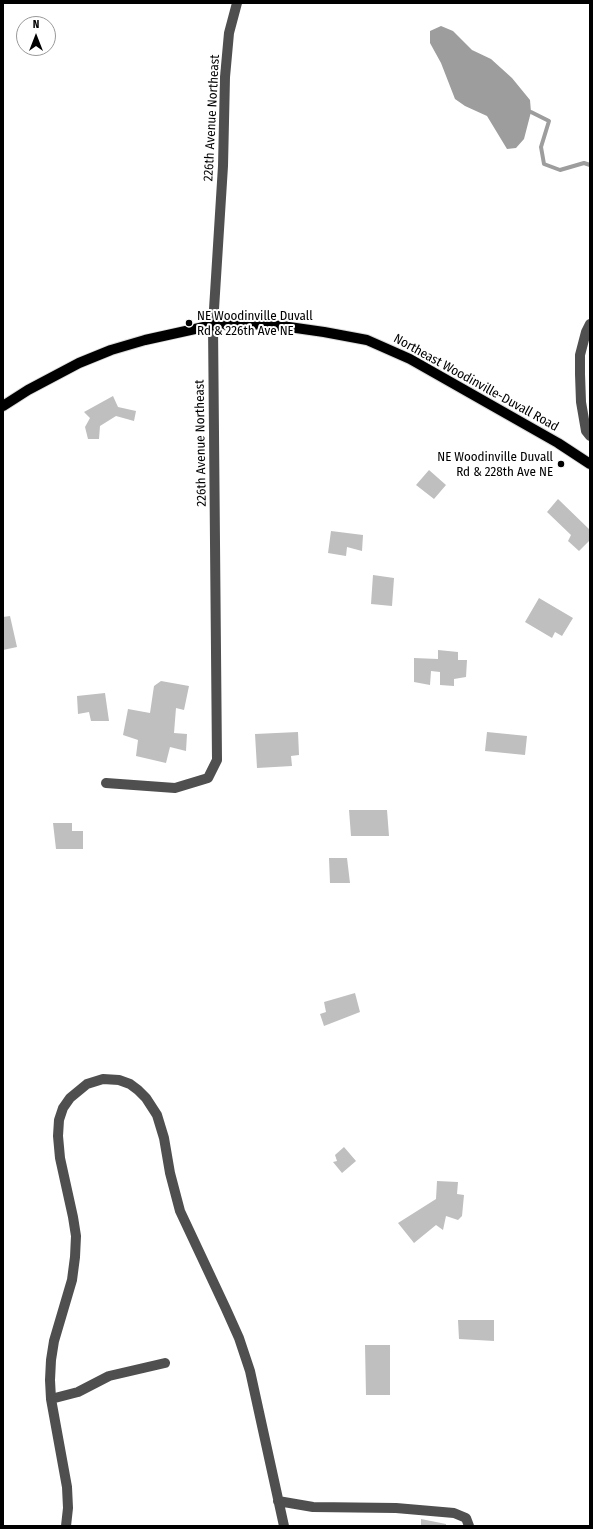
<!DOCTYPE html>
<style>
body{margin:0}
#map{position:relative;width:593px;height:1529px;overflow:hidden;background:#fff;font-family:"Fira Sans Condensed",sans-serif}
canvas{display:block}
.frame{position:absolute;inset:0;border:4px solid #000;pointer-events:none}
.north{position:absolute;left:16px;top:16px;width:40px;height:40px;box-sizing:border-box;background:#fff;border:1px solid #999;border-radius:50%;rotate:0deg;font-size:11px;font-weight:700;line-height:16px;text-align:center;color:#000}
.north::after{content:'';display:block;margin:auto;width:14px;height:18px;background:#000;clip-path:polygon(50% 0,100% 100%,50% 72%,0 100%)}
</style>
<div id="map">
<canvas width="593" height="1529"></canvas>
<div class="frame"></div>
<div class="north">N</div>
</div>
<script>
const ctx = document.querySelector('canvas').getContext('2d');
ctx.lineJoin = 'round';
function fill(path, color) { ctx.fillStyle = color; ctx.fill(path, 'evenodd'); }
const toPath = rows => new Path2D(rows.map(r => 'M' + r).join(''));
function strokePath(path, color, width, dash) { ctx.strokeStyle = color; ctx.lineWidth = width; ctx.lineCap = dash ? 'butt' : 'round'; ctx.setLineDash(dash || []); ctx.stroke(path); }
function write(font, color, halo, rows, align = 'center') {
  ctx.font = font + ' "Fira Sans Condensed",sans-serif'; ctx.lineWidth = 4; ctx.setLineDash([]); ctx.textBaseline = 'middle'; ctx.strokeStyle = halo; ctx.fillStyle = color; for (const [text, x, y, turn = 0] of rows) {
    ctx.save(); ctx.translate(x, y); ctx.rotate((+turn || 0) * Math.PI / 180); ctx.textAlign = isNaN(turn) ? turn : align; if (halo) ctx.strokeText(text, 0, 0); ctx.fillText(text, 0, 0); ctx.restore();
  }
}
fill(toPath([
 [441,26,453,31,472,50,491,59,512,78,530,100,531,112,524,139,516,148,507,149,487,116,465,106,455,99,441,63,430,43,430,31]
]), '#9d9d9d');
strokePath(toPath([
 [531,112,549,121,541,147,544,164,560,170,584,163,590,165]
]), '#9d9d9d', 4);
fill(toPath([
 [113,396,118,407,136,411,134,421,116,416,100,426,99,439,88,439,85,427,90,418,84,412],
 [429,470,446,485,434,499,416,485],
 [558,499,590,530,590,540,579,551,568,541,571,535,547,512],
 [331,531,363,535,362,551,347,547,346,556,328,553],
 [373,575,394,578,392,606,371,604],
 [539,598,573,618,562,636,555,632,552,638,525,622],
 [10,616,17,647,3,650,3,617],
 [438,650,458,652,458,660,467,660,466,677,454,679,454,686,440,685,440,672,431,671,430,685,414,682,414,658,438,659],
 [161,681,189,686,184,710,176,708,174,733,187,734,186,751,170,747,166,763,136,756,138,740,123,735,128,709,150,713,154,686],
 [105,693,109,721,91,721,89,712,78,714,77,696],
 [298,732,299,755,291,756,292,766,257,768,255,734],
 [487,732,527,736,525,755,485,751],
 [349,810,387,810,389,836,351,836],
 [53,823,72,823,72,831,83,831,83,849,56,849],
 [329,858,347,858,350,883,330,883],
 [355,993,360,1012,324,1026,320,1014,326,1012,324,1002],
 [344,1147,356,1161,342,1173,333,1162,337,1161,335,1155],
 [437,1181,458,1182,457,1194,464,1195,462,1216,458,1220,446,1216,443,1230,436,1225,414,1243,398,1223,436,1199],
 [458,1320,494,1320,494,1341,459,1339],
 [365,1345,390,1345,390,1395,366,1395],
 [421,1519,446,1524,446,1526,421,1526]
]), '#bfbfbf');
const major = toPath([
 [3,406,28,390,79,363,111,350,145,340,213,325,248,324,282,326,324,332,367,340,410,359,558,443,590,464]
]);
strokePath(major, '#dbdbdb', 12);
strokePath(toPath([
 [590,324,586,332,580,355,580,374,581,402,586,431,590,436],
 [106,783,175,788,208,778,217,760,213,325,223,166,225,77,229,33,237,3],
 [51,1399,78,1392,109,1376,165,1363],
 [278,1501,313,1507,396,1508,454,1513,466,1518,469,1526],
 [66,1526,68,1508,67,1487,51,1399,50,1380,51,1360,54,1341,72,1280,75,1257,76,1236,73,1217,60,1158,58,1136,59,1120,63,1108,70,1098,87,1084,103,1079,119,1080,130,1084,138,1090,146,1098,157,1115,164,1138,170,1173,180,1211,226,1309,239,1338,250,1371,284,1526]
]), '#4f4f4f', 10);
strokePath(major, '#000', 10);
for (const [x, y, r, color] of [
 [189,323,4,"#000"],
 [561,464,4,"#000"]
]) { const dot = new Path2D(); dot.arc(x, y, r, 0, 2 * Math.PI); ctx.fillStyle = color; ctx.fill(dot); strokePath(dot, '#fff', 1.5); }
write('13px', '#000', '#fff', [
 ["226th Avenue Northeast",212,118,-87],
 ["Northeast Woodinville-Duvall Road",476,383,29],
 ["226th Avenue Northeast",201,443,-91]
]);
write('13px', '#000', '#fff', [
 ["NE Woodinville Duvall",197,316],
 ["Rd & 226th Ave NE",197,331],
 ["NE Woodinville Duvall",553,457,"right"],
 ["Rd & 228th Ave NE",553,472,"right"]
], 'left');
</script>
